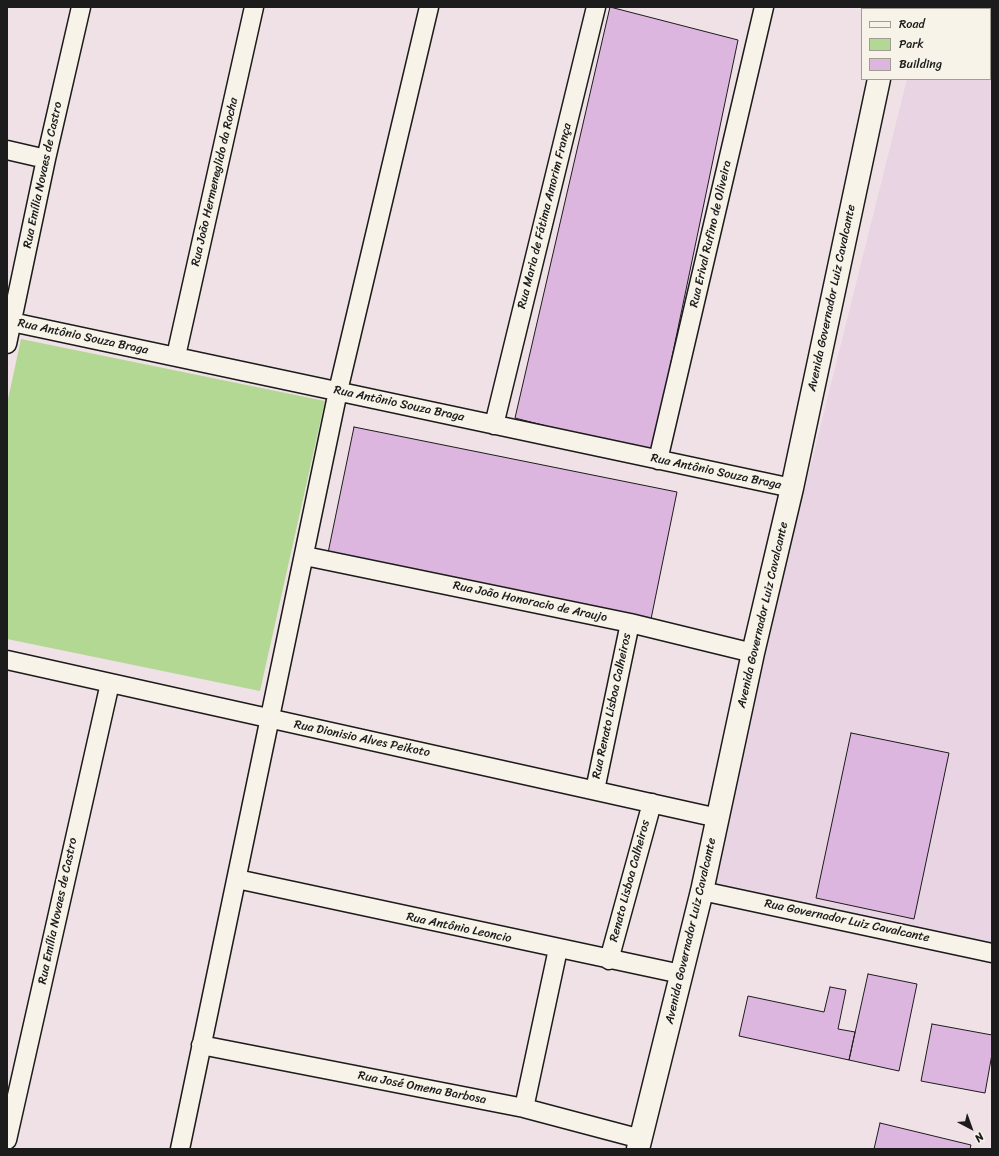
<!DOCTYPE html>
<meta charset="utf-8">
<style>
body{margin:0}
#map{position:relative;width:999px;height:1156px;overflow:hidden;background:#efe1e5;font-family:Sriracha,sans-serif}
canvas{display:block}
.frame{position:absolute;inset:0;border:8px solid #1c1c1c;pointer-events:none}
.legend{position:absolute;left:861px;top:8px;width:130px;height:72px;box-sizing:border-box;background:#f7f3e8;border:1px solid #9f9d96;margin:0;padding:5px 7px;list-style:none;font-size:12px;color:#1c1c1c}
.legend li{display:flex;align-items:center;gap:8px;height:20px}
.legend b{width:20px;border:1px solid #9f9d96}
.north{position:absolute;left:951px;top:1108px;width:40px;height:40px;-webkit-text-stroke:3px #f7f3e8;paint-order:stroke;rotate:139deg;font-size:11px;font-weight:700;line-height:16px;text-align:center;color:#1c1c1c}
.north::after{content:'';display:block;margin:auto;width:14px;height:18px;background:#1c1c1c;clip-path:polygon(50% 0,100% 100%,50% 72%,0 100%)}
</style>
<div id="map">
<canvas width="999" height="1156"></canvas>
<div class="frame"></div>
<ul class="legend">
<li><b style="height:5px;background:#f7f3e8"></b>Road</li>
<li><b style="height:11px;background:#b3d893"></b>Park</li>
<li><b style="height:11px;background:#dcb6df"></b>Building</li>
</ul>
<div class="north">N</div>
</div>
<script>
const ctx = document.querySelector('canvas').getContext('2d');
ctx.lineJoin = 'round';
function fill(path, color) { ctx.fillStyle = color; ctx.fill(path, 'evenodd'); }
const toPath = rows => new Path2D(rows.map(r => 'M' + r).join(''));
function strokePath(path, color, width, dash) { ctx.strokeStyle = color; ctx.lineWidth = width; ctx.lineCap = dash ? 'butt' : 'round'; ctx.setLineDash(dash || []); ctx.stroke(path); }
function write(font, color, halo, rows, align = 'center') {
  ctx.font = font + ' Sriracha,sans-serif'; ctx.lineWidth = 3.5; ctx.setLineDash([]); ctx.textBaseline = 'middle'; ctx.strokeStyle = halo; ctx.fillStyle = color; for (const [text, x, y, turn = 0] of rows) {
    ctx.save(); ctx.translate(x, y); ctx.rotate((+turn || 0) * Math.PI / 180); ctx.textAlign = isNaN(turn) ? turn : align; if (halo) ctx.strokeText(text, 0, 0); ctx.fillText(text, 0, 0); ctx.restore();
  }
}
fill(toPath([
 [990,44,992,45,992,954,706,885,907,79,990,79]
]), '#e9d4e3');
fill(toPath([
 [21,339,325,401,260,691,7,639,7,404]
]), '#b3d893');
const building = toPath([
 [610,7,738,40,652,453,515,418,610,7],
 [354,427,677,492,651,619,328,553,354,427],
 [851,733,949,753,914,919,816,898,851,733],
 [868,974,917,984,899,1071,849,1060,868,974],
 [830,987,846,990,838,1029,855,1032,849,1060,739,1036,748,996,824,1012,830,987],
 [932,1024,992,1035,992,1054,985,1093,921,1081,932,1024],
 [880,1123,971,1145,970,1149,874,1149,880,1123]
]);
fill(building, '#dcb6df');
strokePath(building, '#1c1c1c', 1);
const minor = toPath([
 [7,150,46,159],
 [7,321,792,488],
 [7,344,46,159,81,7],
 [176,356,254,7],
 [494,425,596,7],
 [658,460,764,7],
 [305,556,630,623,753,653],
 [7,660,718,818],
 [595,790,630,623],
 [237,879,681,974],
 [702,891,992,953],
 [609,960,652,803],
 [201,1045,524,1108,641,1139],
 [524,1108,558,949],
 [7,1140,110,683],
 [180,1149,338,391,429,7]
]);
const tertiary = toPath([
 [894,9,895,7],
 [638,1149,702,891,753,653,792,488,879,79]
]);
strokePath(minor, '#1c1c1c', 21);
strokePath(tertiary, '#1c1c1c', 25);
strokePath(minor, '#f7f3e8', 18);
strokePath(tertiary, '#f7f3e8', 22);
write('12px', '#1c1c1c', '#f7f3e8', [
 ["Rua Emília Novaes de Castro",43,175,-78],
 ["Rua João Hermeneglido da Rocha",215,182,-77],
 ["Rua Maria de Fátima Amorim França",545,216,-76],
 ["Rua Erival Rufino de Oliveira",711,234,-77],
 ["Avenida Governador Luiz Cavalcante",832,298,-78],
 ["Rua Antônio Souza Braga",83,337,12],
 ["Rua Antônio Souza Braga",399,404,12],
 ["Rua Antônio Souza Braga",716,472,12],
 ["Rua João Honoracio de Araujo",530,602,12],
 ["Avenida Governador Luiz Cavalcante",763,615,-77],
 ["Rua Renato Lisboa Calheiros",612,706,-78],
 ["Rua Dionisio Alves Peikoto",362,739,12],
 ["Renato Lisboa Calheiros",630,881,-75],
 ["Rua Emília Novaes de Castro",58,911,-78],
 ["Rua Governador Luiz Cavalcante",847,921,12],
 ["Rua Antônio Leoncio",459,928,12],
 ["Avenida Governador Luiz Cavalcante",691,931,-77],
 ["Rua José Omena Barbosa",422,1088,11]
]);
</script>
